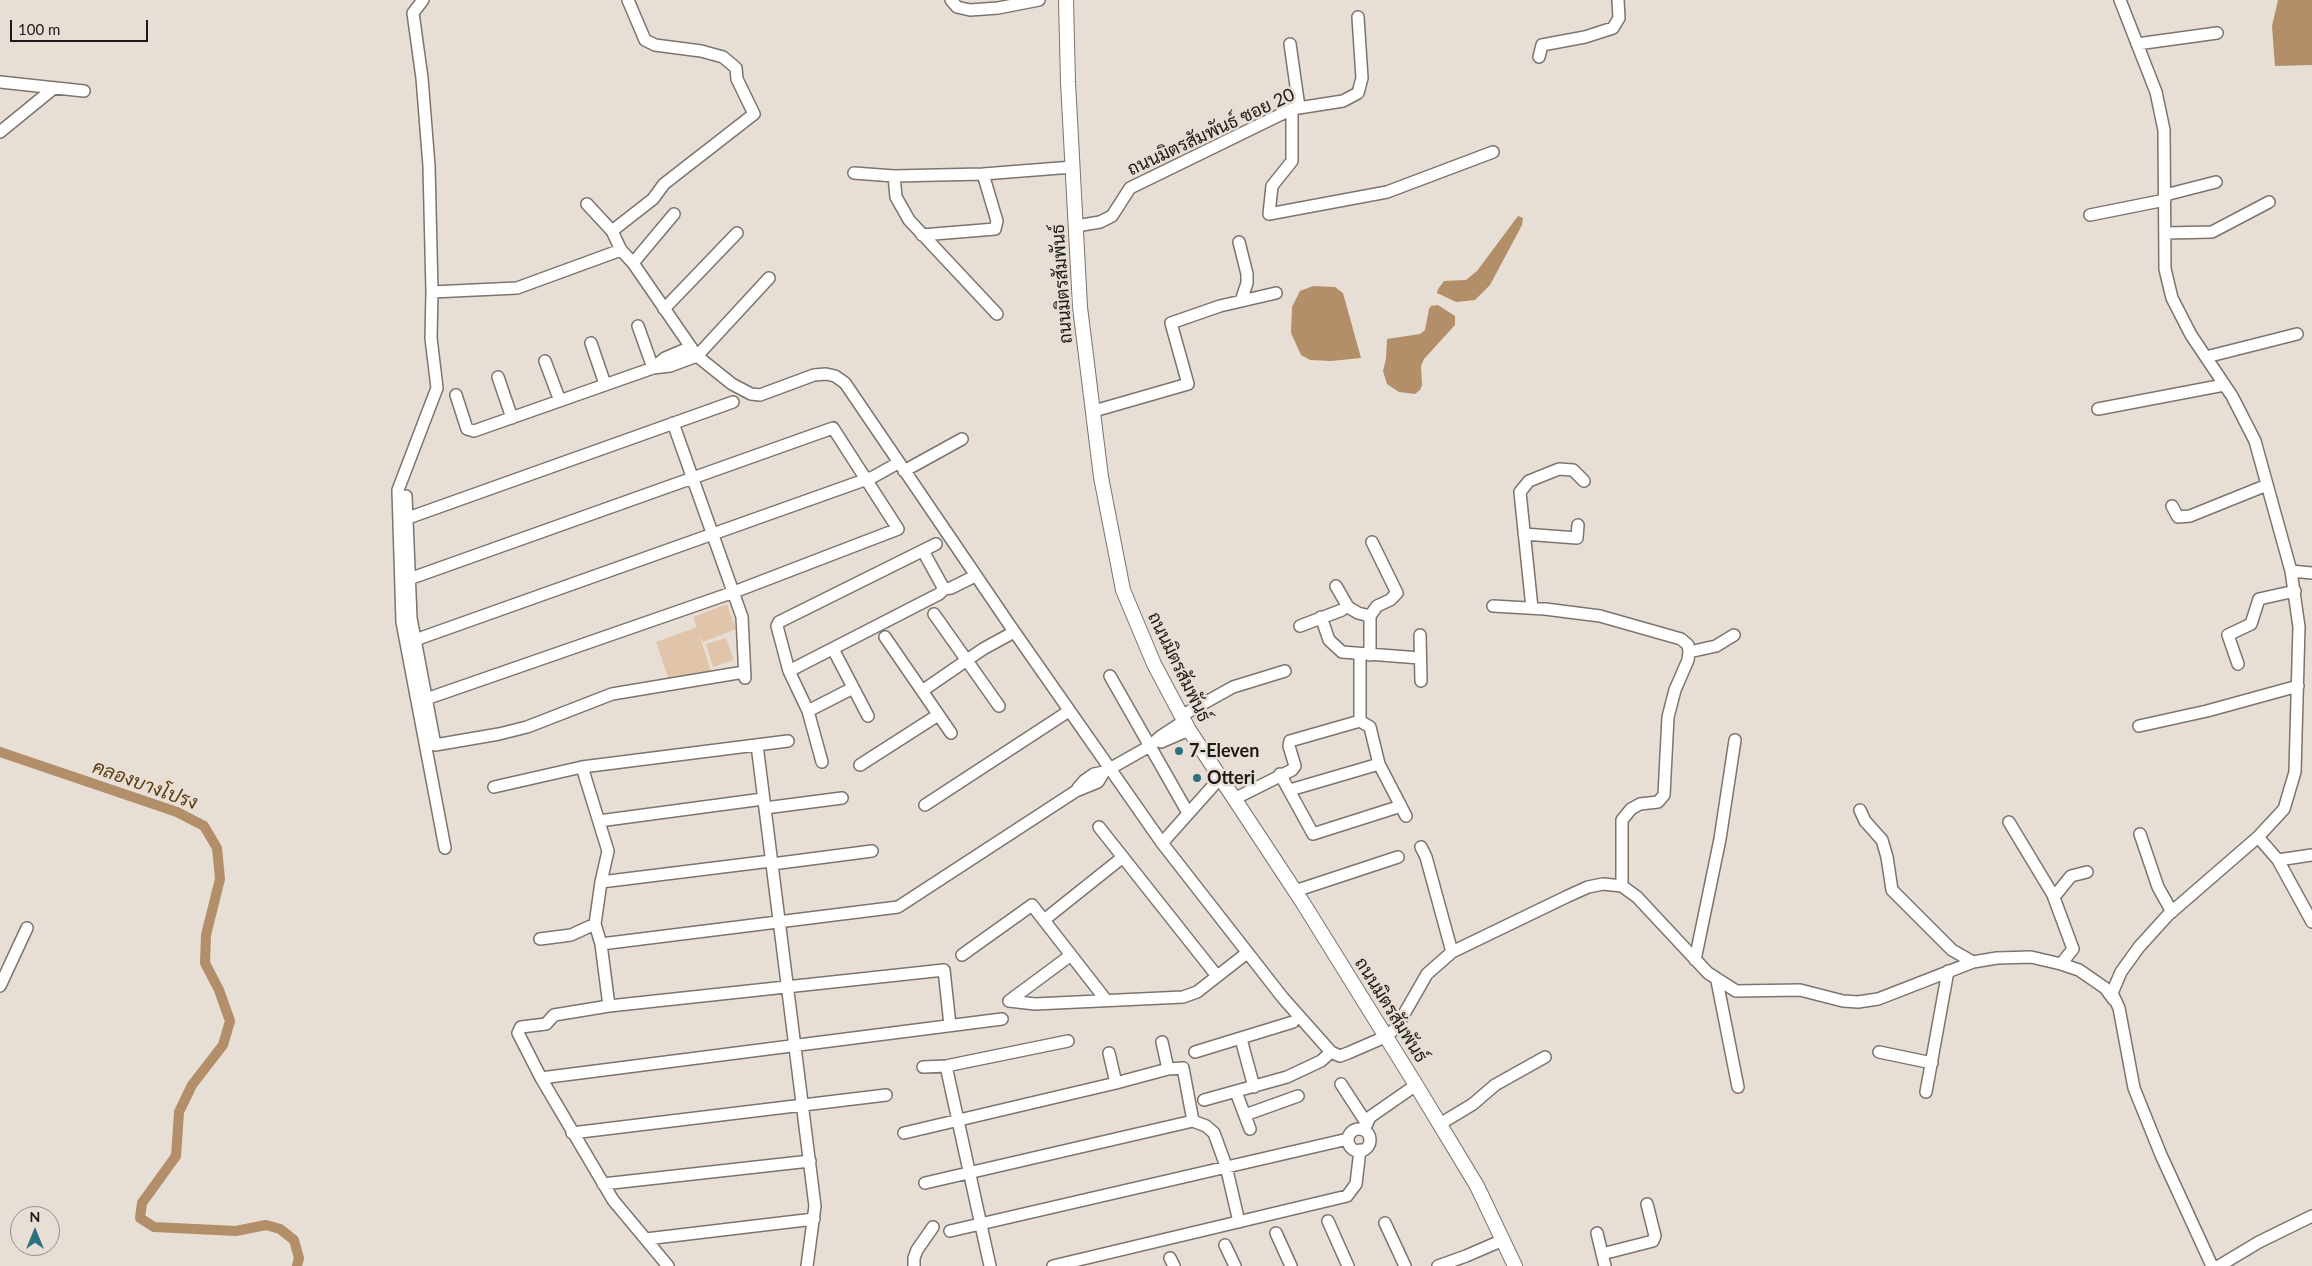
<!DOCTYPE html>
<meta charset="utf-8">
<style>
body{margin:0}
#map{position:relative;width:2312px;height:1266px;overflow:hidden;background:#e7ded5;font-family:Lato,sans-serif}
canvas{display:block}
.north{position:absolute;left:10px;top:1206px;width:50px;height:50px;box-sizing:border-box;background:#e7ded5;border:1px solid #968f89;border-radius:50%;rotate:0deg;font-size:14px;font-weight:700;line-height:20px;text-align:center;color:#1c1916}
.north::after{content:'';display:block;margin:auto;width:18px;height:22px;background:#2c7081;clip-path:polygon(50% 0,100% 100%,50% 72%,0 100%)}
.scale{position:absolute;left:10px;top:20px;width:138px;height:22px;box-sizing:border-box;border:2px solid #1c1916;border-top:0;padding-left:6px;font-size:15px;line-height:18px;white-space:nowrap;color:#1c1916;-webkit-text-stroke:4px #e7ded5;paint-order:stroke}
</style>
<div id="map">
<canvas width="2312" height="1266"></canvas>
<div class="north">N</div>
<div class="scale">100 m</div>
</div>
<script>
const ctx = document.querySelector('canvas').getContext('2d');
ctx.lineJoin = 'round';
function fill(path, color) { ctx.fillStyle = color; ctx.fill(path, 'evenodd'); }
const toPath = rows => new Path2D(rows.map(r => 'M' + r).join(''));
function strokePath(path, color, width, dash) { ctx.strokeStyle = color; ctx.lineWidth = width; ctx.lineCap = dash ? 'butt' : 'round'; ctx.setLineDash(dash || []); ctx.stroke(path); }
function write(font, color, halo, rows, align = 'center') {
  ctx.font = font + ' Lato,Sarabun,sans-serif'; ctx.lineWidth = 5; ctx.setLineDash([]); ctx.textBaseline = 'middle'; ctx.strokeStyle = halo; ctx.fillStyle = color; for (const [text, x, y, turn = 0] of rows) {
    ctx.save(); ctx.translate(x, y); ctx.rotate((+turn || 0) * Math.PI / 180); ctx.textAlign = isNaN(turn) ? turn : align; if (halo) ctx.strokeText(text, 0, 0); ctx.fillText(text, 0, 0); ctx.restore();
  }
}
fill(toPath([
 [727,604,736,629,703,642,699,634,712,674,670,683,656,642,697,627,693,617],
 [726,638,734,660,713,667,706,644]
]), '#e0c5aa');
fill(toPath([
 [2278,0,2312,0,2312,65,2275,66,2272,26],
 [1518,216,1523,218,1522,225,1490,285,1475,300,1456,302,1437,293,1438,289,1444,281,1466,280,1477,271],
 [1313,286,1335,287,1343,293,1361,358,1331,361,1310,360,1301,355,1291,333,1292,307,1300,291],
 [1438,305,1455,316,1455,325,1424,359,1421,366,1422,385,1420,390,1415,394,1399,392,1387,384,1383,371,1386,359,1387,339,1420,334,1425,330,1429,309,1431,306]
]), '#b28e69');
strokePath(toPath([
 [0,752,177,812,204,826,217,848,220,879,206,935,205,963,219,990,230,1021,223,1045,192,1085,179,1112,176,1156,142,1203,140,1218,154,1227,236,1231,266,1225,280,1229,294,1240,299,1258,297,1266]
]), '#b28e69', 10);
const minor = toPath([
 [423,0,413,13,422,78,429,166,432,292,431,338,437,388,398,490,402,622,445,848],
 [951,0,957,7,970,10,998,8,1039,0],
 [2120,0,2156,92,2164,130,2165,269,2172,298,2191,335,2232,396,2255,441,2291,571,2299,627,2295,772,2284,809,2258,837,2168,915,2139,947,2121,972,2112,993,2119,1008,2134,1088,2161,1155,2212,1266],
 [1290,44,1299,107],
 [2137,44,2217,33],
 [1539,57,1542,45,1585,37,1613,28,1619,18,1618,0],
 [0,82,84,91],
 [1292,109,1292,161,1272,186,1269,214,1387,192,1493,152],
 [0,132,54,88],
 [854,173,894,176,983,174,1073,167],
 [894,176,896,197,909,220,997,314],
 [2165,195,2216,182],
 [587,204,612,231,621,250,633,263,697,356,732,384,751,394,760,395,814,375,826,374,835,376,845,383,1011,627,1162,843,1283,998,1331,1052],
 [2090,215,2165,200],
 [1076,226,1100,222,1112,216,1130,188,1292,109,1343,101,1358,93,1362,78,1358,17],
 [612,231,653,199,664,184,754,114,737,79,736,68,723,57,701,51,655,45,645,40,628,0],
 [2165,233,2212,232,2269,202],
 [922,235,995,229,997,221,983,174],
 [1239,242,1247,274,1247,283,1241,301],
 [633,263,674,214],
 [432,292,517,288,621,250],
 [664,309,737,233],
 [638,326,653,368],
 [591,343,605,384],
 [2206,357,2297,334],
 [545,361,560,401],
 [653,368,665,358,691,347],
 [498,377,512,418],
 [456,395,467,429,474,431,653,368,670,366,697,356,769,278],
 [2098,409,2224,385],
 [1094,411,1188,384,1171,323,1220,306,1276,293],
 [673,423,742,617,745,678],
 [904,471,962,439],
 [406,496,411,618,435,745,499,734,527,727,612,694,744,672],
 [2172,506,2178,517,2190,516,2267,485],
 [408,518,733,402],
 [1524,534,1577,538,1578,525],
 [2291,571,2312,573],
 [409,579,833,428,898,529,734,592,426,699],
 [1336,586,1348,607,1358,613,1370,616],
 [944,589,951,588,975,576],
 [1493,606,1545,609,1600,616,1681,639,1688,645,1689,652,1688,660,1675,690,1668,717,1664,795,1658,802,1640,804,1631,809,1622,820,1622,886],
 [1532,608,1520,492,1529,481,1559,469,1573,470,1584,481],
 [934,614,999,706],
 [1321,617,1329,640,1342,652,1420,658],
 [1300,626,1342,610],
 [1420,635,1421,681],
 [885,637,951,733],
 [415,640,873,477,898,463],
 [833,649,868,716],
 [1689,652,1716,646,1734,635],
 [1360,654,1360,721],
 [1370,655,1370,616,1377,606,1390,600,1397,593,1372,542],
 [2238,664,2228,635,2251,624,2259,599,2295,591],
 [789,671,939,594,944,589,923,551],
 [1110,676,1188,813],
 [922,691,983,649,1014,632],
 [808,711,853,688],
 [1181,716,1233,687,1285,671],
 [2139,726,2207,711,2298,686],
 [1161,742,1189,730],
 [757,745,815,1206,807,1266],
 [822,762,808,711,789,671,777,626,779,622,936,544],
 [860,765,938,715],
 [582,767,608,851,601,882,595,924,601,944,609,1006],
 [1280,774,1313,834,1401,806],
 [494,787,582,767,788,741],
 [1078,788,1084,781,1094,774,1104,772,1150,746,1161,736,1184,721],
 [1290,790,1379,764],
 [1234,799,1292,770,1295,766,1289,746,1290,741,1360,721,1370,727,1379,764,1406,816],
 [925,805,1069,711],
 [765,808,842,798],
 [1860,810,1865,821,1882,840,1887,857,1892,890,1952,950,1973,962],
 [599,821,763,799],
 [2009,822,2053,895,2073,949,2061,964],
 [1099,827,1217,976],
 [2140,834,2158,887,2172,912],
 [2258,837,2278,860,2312,922],
 [1162,843,1220,778],
 [1421,847,1426,857,1452,952],
 [2278,860,2312,855],
 [772,864,872,851],
 [601,882,771,861],
 [1295,891,1398,857],
 [2054,897,2071,876,2087,872],
 [1044,920,1123,857],
 [540,939,571,935,595,924],
 [601,944,898,907,1076,791,1098,782,1104,772],
 [962,955,1032,905,1106,1000],
 [1695,960,1720,839,1735,740],
 [1717,981,1738,1087],
 [0,986,27,928],
 [1009,1001,1035,1004,1183,997,1197,992,1247,953],
 [1009,1001,1071,955],
 [1241,1039,1254,1087],
 [1162,1042,1168,1069],
 [1195,1052,1293,1022],
 [1879,1052,1932,1063],
 [1109,1053,1116,1083],
 [946,1066,990,1266],
 [923,1067,946,1066,1068,1041],
 [541,1078,1002,1019],
 [1341,1084,1367,1124],
 [1236,1092,1250,1129],
 [1926,1092,1948,971],
 [1204,1100,1287,1077,1321,1061,1331,1052,1340,1056,1348,1053,1385,1037,1396,1028,1427,974,1452,952,1568,896,1588,887,1603,884,1622,886,1637,897,1708,973,1736,991,1800,990,1843,1001,1858,1002,1878,999,1973,962,1997,958,2031,957,2061,964,2079,970,2105,988,2114,1000],
 [1245,1115,1298,1096],
 [1440,1124,1473,1104,1495,1085,1545,1057],
 '1348 1140a11 11 0 1 1 22 0a11 11 0 1 1-22 0Z',
 [1364,1130,1370,1117,1416,1085],
 [572,1133,886,1095],
 [904,1133,1116,1083,1168,1069,1183,1068,1193,1121],
 [925,1183,1193,1121,1206,1126,1214,1133,1226,1166,1239,1222],
 [603,1184,810,1161],
 [1328,1221,1348,1266],
 [1385,1223,1405,1266],
 [950,1231,1348,1139],
 [1276,1233,1291,1266],
 [1597,1233,1605,1266],
 [646,1239,814,1219],
 [1225,1245,1235,1266],
 [1602,1254,1653,1241,1655,1236,1647,1204],
 [1170,1258,1174,1266],
 [668,1266,613,1200,541,1078,518,1033,521,1027,546,1024,554,1015,609,1006,944,970,950,1025],
 [914,1266,914,1258,917,1250,933,1227],
 [1053,1266,1347,1196,1356,1184,1360,1150],
 [1438,1266,1466,1256,1503,1240],
 [2219,1266,2259,1242,2312,1216]
]);
const tertiary = toPath([
 [1066,0,1068,82,1080,307,1101,477,1123,590,1154,664,1189,730,1303,903,1416,1085,1477,1186,1515,1266]
]);
strokePath(minor, '#7c746d', 14);
strokePath(tertiary, '#7c746d', 16);
strokePath(minor, '#fff', 11);
strokePath(tertiary, '#fff', 14);
for (const [x, y, r, color] of [
 [1179,751,5,"#2c7081"],
 [1197,778,5,"#2c7081"]
]) { const dot = new Path2D(); dot.arc(x, y, r, 0, 2 * Math.PI); ctx.fillStyle = color; ctx.fill(dot); strokePath(dot, '#e7ded5', 2); }
write('18px', '#1c1916', '#e7ded5', [
 ["ถนนมิตรสัมพันธ์ ซอย 20",1211,132,-25],
 ["ถนนมิตรสัมพันธ์",1062,284,-94],
 ["ถนนมิตรสัมพันธ์",1179,667,64],
 ["ถนนมิตรสัมพันธ์",1391,1010,58]
]);
write('bold 18px', '#1c1916', '#e7ded5', [
 ["7-Eleven",1189,751],
 ["Otteri",1207,778]
], 'left');
write('italic 19px', '#5f3b0e', '#e7ded5', [
 ["คลองบางโปรง",145,785,20]
]);
</script>
